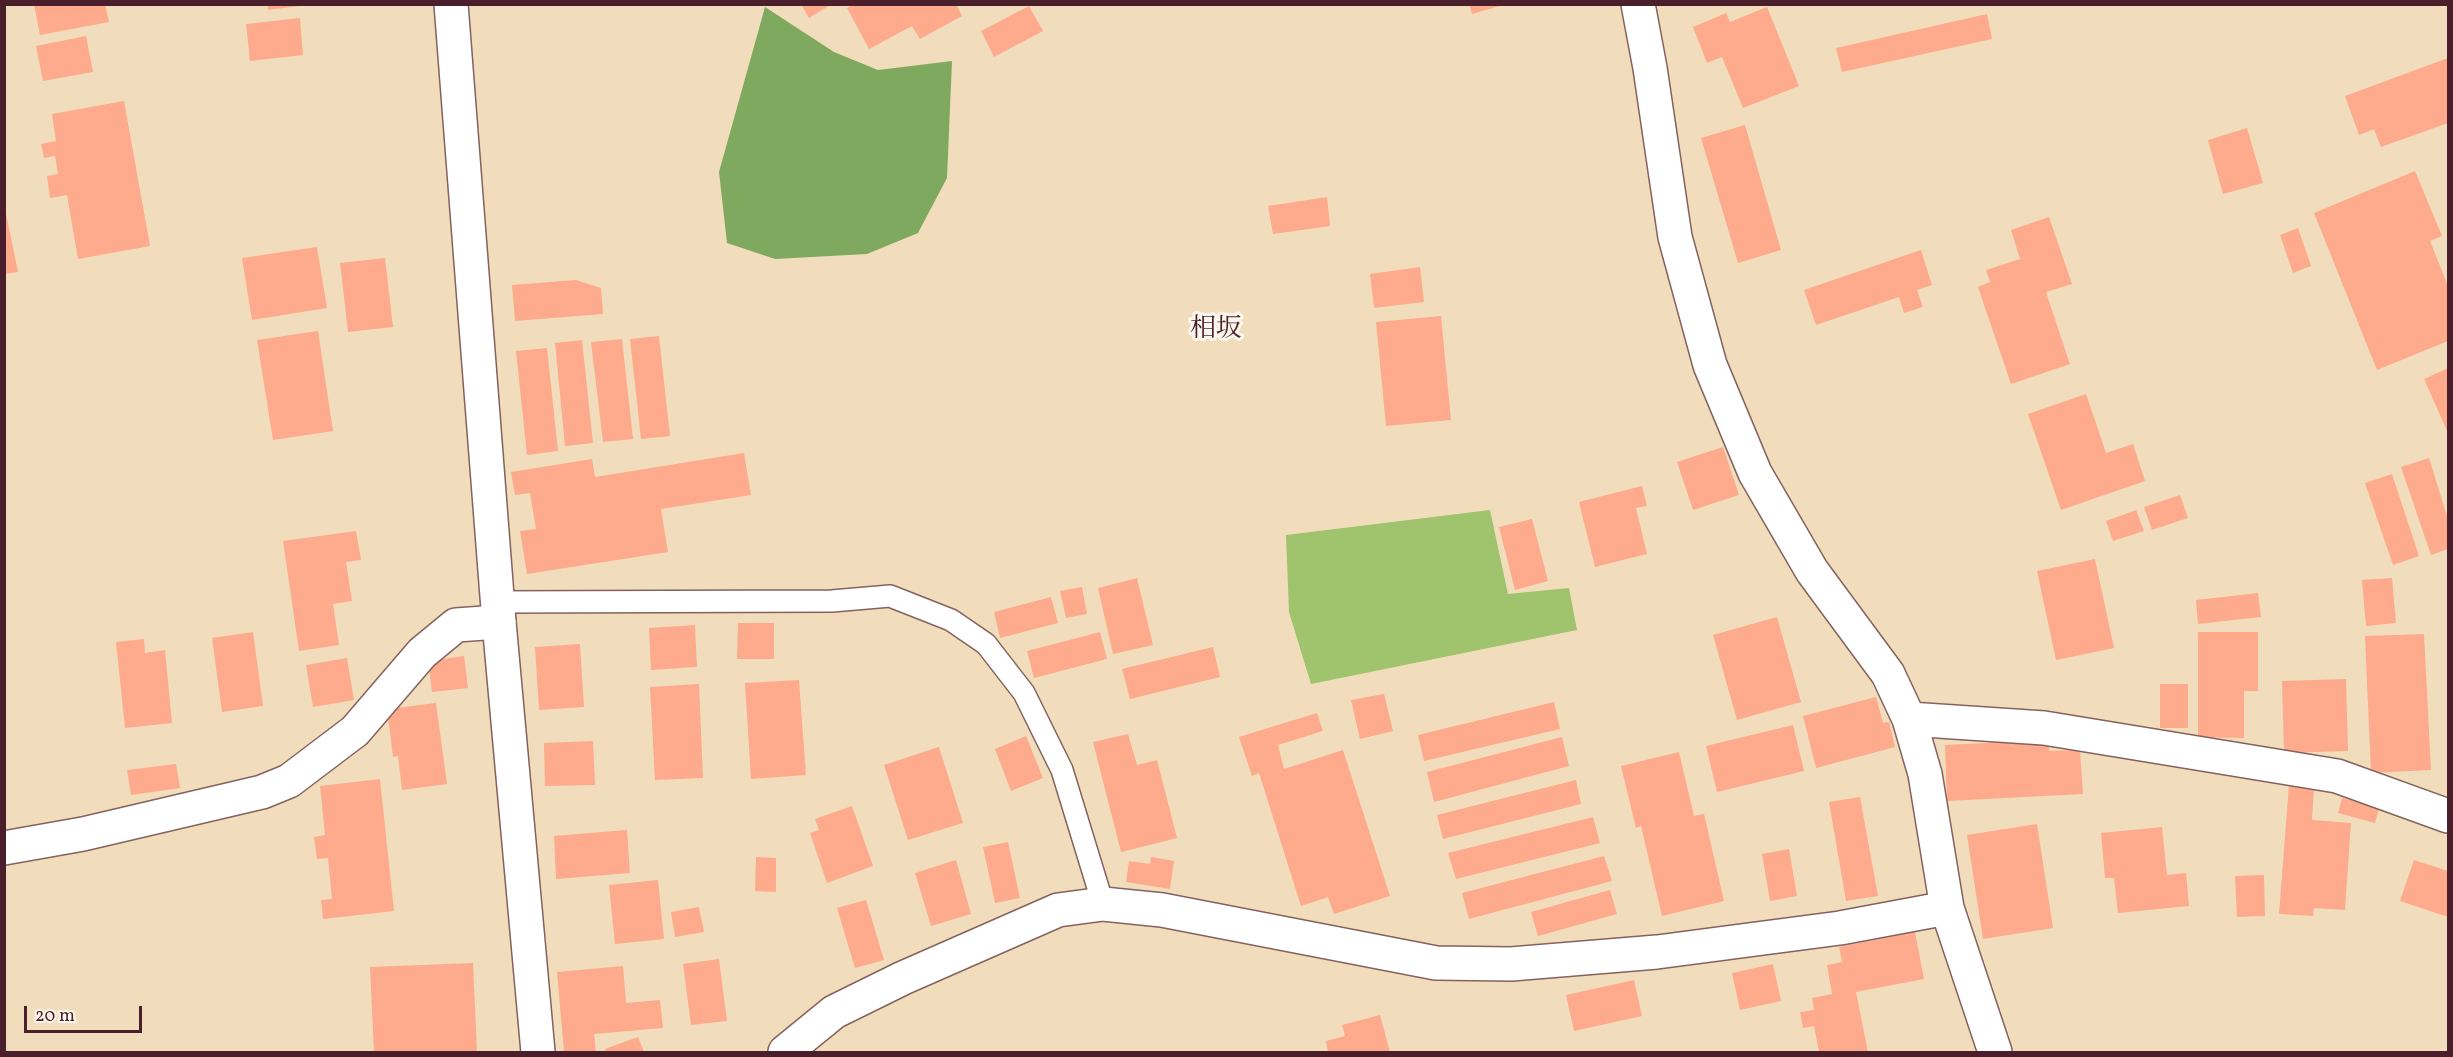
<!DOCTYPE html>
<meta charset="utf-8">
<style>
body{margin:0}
#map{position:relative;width:2453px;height:1057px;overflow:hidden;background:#f1ddbc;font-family:Vollkorn,serif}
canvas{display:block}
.frame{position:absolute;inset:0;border:6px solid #4a1f2b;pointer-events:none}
.scale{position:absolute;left:24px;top:1006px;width:118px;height:27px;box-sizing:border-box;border:3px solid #4a1f2b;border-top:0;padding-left:8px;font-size:18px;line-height:21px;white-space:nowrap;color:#4a1f2b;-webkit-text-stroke:4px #fbf7ec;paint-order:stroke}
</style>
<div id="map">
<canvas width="2453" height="1057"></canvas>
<div class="frame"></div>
<div class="scale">20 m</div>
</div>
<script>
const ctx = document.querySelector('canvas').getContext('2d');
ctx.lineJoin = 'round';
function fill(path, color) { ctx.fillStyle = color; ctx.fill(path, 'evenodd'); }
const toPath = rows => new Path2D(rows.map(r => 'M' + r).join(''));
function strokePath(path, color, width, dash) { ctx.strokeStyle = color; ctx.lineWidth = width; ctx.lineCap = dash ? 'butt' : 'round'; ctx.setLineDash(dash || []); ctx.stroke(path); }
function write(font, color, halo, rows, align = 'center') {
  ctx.font = font + ' Vollkorn,"Noto Serif JP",serif'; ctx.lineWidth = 6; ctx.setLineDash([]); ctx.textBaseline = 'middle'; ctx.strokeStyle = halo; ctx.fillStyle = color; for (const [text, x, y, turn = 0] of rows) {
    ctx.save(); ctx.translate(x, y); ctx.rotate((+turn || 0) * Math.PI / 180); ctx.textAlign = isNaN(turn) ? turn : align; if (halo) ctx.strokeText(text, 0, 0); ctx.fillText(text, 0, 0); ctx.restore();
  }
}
fill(toPath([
 [1490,510,1508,594,1569,588,1577,630,1311,684,1289,612,1286,535]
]), '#a0c36d');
fill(toPath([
 [765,7,834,52,878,70,952,61,947,178,918,233,867,254,775,259,727,243,719,172]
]), '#80a960');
fill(toPath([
 [34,4,105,4,109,22,40,35],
 [268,4,299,4,299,6,268,10],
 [801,4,832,4,809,18],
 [853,4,956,4,962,16,920,39,912,26,869,49,847,8],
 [1469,4,1503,4,1503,5,1472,14],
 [1029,6,1043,31,994,57,981,31],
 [1767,7,1799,86,1743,108,1722,57,1707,63,1693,27,1726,13,1730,22],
 [1987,14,1992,39,1842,72,1836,48],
 [300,18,303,55,250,61,246,24],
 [86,36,93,72,43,81,36,46],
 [2448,58,2448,123,2381,147,2374,129,2359,135,2345,96],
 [124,101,150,246,78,259,67,195,50,198,47,176,58,174,55,156,44,158,41,144,56,141,52,114],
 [1745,125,1781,250,1738,263,1701,138],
 [2247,128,2263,183,2223,194,2208,140],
 [2415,171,2442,236,2430,241,2448,286,2448,341,2377,370,2314,213],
 [1327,197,1330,226,1273,234,1268,206],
 [4,204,18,272,4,274],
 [2049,217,2072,284,2046,292,2070,364,2011,384,1978,287,1990,282,1986,270,2020,259,2011,230],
 [2298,228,2311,266,2293,273,2280,235],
 [317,247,327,308,252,320,242,258],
 [1921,250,1932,285,1917,290,1923,307,1904,313,1899,297,1816,325,1804,290],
 [385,258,393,327,348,332,340,263],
 [1420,267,1424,302,1374,308,1370,274],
 [576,280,601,288,603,314,515,321,512,285],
 [1441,316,1451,420,1386,426,1376,322],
 [318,331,333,431,273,440,257,340],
 [659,336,670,436,641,439,630,339],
 [622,339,633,439,603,442,591,342],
 [582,340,593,443,565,446,555,343],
 [547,348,558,451,527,455,516,351],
 [2448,368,2448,433,2424,379],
 [2086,394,2106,453,2133,444,2145,481,2061,510,2028,414],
 [1723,447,1739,495,1693,510,1677,462],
 [744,453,751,495,661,509,668,552,527,574,520,531,536,529,530,493,515,495,511,472,592,459,595,477],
 [2429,458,2448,519,2448,549,2431,555,2401,467],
 [2392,474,2419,556,2393,565,2365,483],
 [1642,486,1647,506,1636,508,1647,554,1595,567,1579,502],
 [2180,495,2188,518,2152,530,2144,507],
 [2136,510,2144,531,2113,541,2106,521],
 [1532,519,1548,581,1515,590,1499,527],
 [356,531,361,560,346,562,352,601,333,604,339,645,299,651,283,541],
 [2095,559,2114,648,2056,660,2037,571],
 [1137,578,1153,645,1113,654,1098,588],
 [2392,578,2396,623,2366,626,2362,580],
 [1082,587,1087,614,1066,618,1060,591],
 [2258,593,2261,617,2198,624,2196,600],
 [1051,597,1058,623,1000,638,994,612],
 [1777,617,1801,702,1737,720,1713,635],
 [738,623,774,623,774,659,737,659],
 [695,625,697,667,651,670,649,628],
 [253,632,263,706,222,712,212,638],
 [1100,632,1107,659,1034,678,1027,651],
 [2198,632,2258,632,2258,691,2244,691,2244,738,2198,737],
 [2424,634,2431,770,2371,773,2365,636],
 [144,639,145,653,165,650,172,723,125,728,116,642],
 [580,644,584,707,539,710,535,647],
 [1213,647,1220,677,1130,699,1122,669],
 [464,656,468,688,432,692,428,661],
 [347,658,354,700,313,707,306,665],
 [2346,679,2348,751,2284,753,2282,681],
 [799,680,806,775,751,779,745,683],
 [699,684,703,778,655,780,650,687],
 [2160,684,2188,684,2188,728,2160,728],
 [1384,694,1393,731,1360,739,1351,700],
 [1876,697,1883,723,1889,722,1895,747,1816,768,1803,716],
 [1554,702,1560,729,1424,761,1418,735],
 [436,703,447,784,402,790,398,756,393,757,387,709],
 [1317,713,1323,731,1278,745,1284,769,1343,750,1390,896,1334,914,1328,897,1301,906,1259,773,1252,776,1239,737],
 [1793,725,1804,771,1717,792,1706,746],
 [1128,734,1137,765,1157,760,1177,838,1121,852,1093,742],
 [1026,736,1043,778,1011,791,995,749],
 [1562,737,1569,766,1434,802,1427,772],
 [2049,740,2049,751,2080,750,2083,794,1947,801,1945,745],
 [593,741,595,785,545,786,544,743],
 [939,747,963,823,908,840,884,765],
 [1679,752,1694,816,1704,814,1724,901,1662,916,1641,826,1636,828,1621,766],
 [176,764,180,788,131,795,127,770],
 [380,779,394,911,323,919,321,900,332,899,328,858,317,859,314,837,325,835,320,786],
 [1576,780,1581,804,1443,839,1437,815],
 [2289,785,2314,787,2312,820,2351,823,2345,910,2314,908,2313,916,2279,914],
 [1860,797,1878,896,1846,901,1829,802],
 [2342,798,2379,808,2375,823,2338,813],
 [852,806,873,866,827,883,810,833,819,830,815,819],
 [1593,817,1600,843,1456,879,1448,853],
 [2037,824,2053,928,1983,939,1967,835],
 [2162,827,2167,875,2186,873,2189,906,2118,913,2114,878,2105,878,2101,833],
 [627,830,630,873,556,879,554,836],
 [1008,842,1020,898,995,903,983,847],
 [1789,849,1797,896,1770,901,1762,854],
 [1604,856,1612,881,1469,919,1462,893],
 [756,857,776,858,776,892,755,891],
 [1151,857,1174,861,1170,889,1126,882,1129,861,1150,864],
 [956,860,971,914,931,926,915,873],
 [2414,860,2448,871,2448,917,2400,901],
 [2264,875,2265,916,2237,917,2235,876],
 [658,880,664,939,615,944,609,885],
 [1610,890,1617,914,1538,936,1531,912],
 [866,900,884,960,855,968,837,908],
 [699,907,704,932,675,937,671,912],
 [1915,932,1924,979,1856,992,1868,1052,1819,1052,1814,1026,1803,1028,1800,1012,1814,1010,1812,998,1832,994,1827,965,1842,962,1839,947],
 [719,959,727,1021,691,1025,683,964],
 [473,963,477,1052,374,1052,370,967],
 [1773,964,1781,1001,1740,1010,1732,973],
 [623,966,626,1003,660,1000,663,1028,594,1034,596,1052,564,1052,557,972],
 [1634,980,1642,1016,1574,1031,1566,995],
 [1380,1015,1390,1052,1328,1052,1326,1041,1345,1036,1342,1025],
 [638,1037,644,1052,606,1052,605,1049]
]), '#fdab8c');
const lane = toPath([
 [497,602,832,601,890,596,951,620,986,644,1024,693,1062,770,1103,904]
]);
const street = toPath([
 [1638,4,1650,68,1675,237,1710,365,1755,473,1812,571,1888,674,1909,719,1925,774,1947,908,1995,1052],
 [1909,719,2044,728,2337,776,2448,816],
 [4,848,83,834,262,792,289,781,355,731,422,653,456,625,499,622],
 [785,1052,834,1012,903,978,1058,910,1103,904,1162,910,1436,963,1511,964,1657,952,1840,928,1947,908]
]);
const secondary = toPath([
 [451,4,499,622,538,1052]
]);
strokePath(lane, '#84625e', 24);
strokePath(street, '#84625e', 36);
strokePath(secondary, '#84625e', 36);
strokePath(lane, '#fff', 21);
strokePath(street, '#fff', 33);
strokePath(secondary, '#fff', 33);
write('26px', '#4a1f2b', '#fbf7ec', [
 ["相坂",1216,331]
]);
</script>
